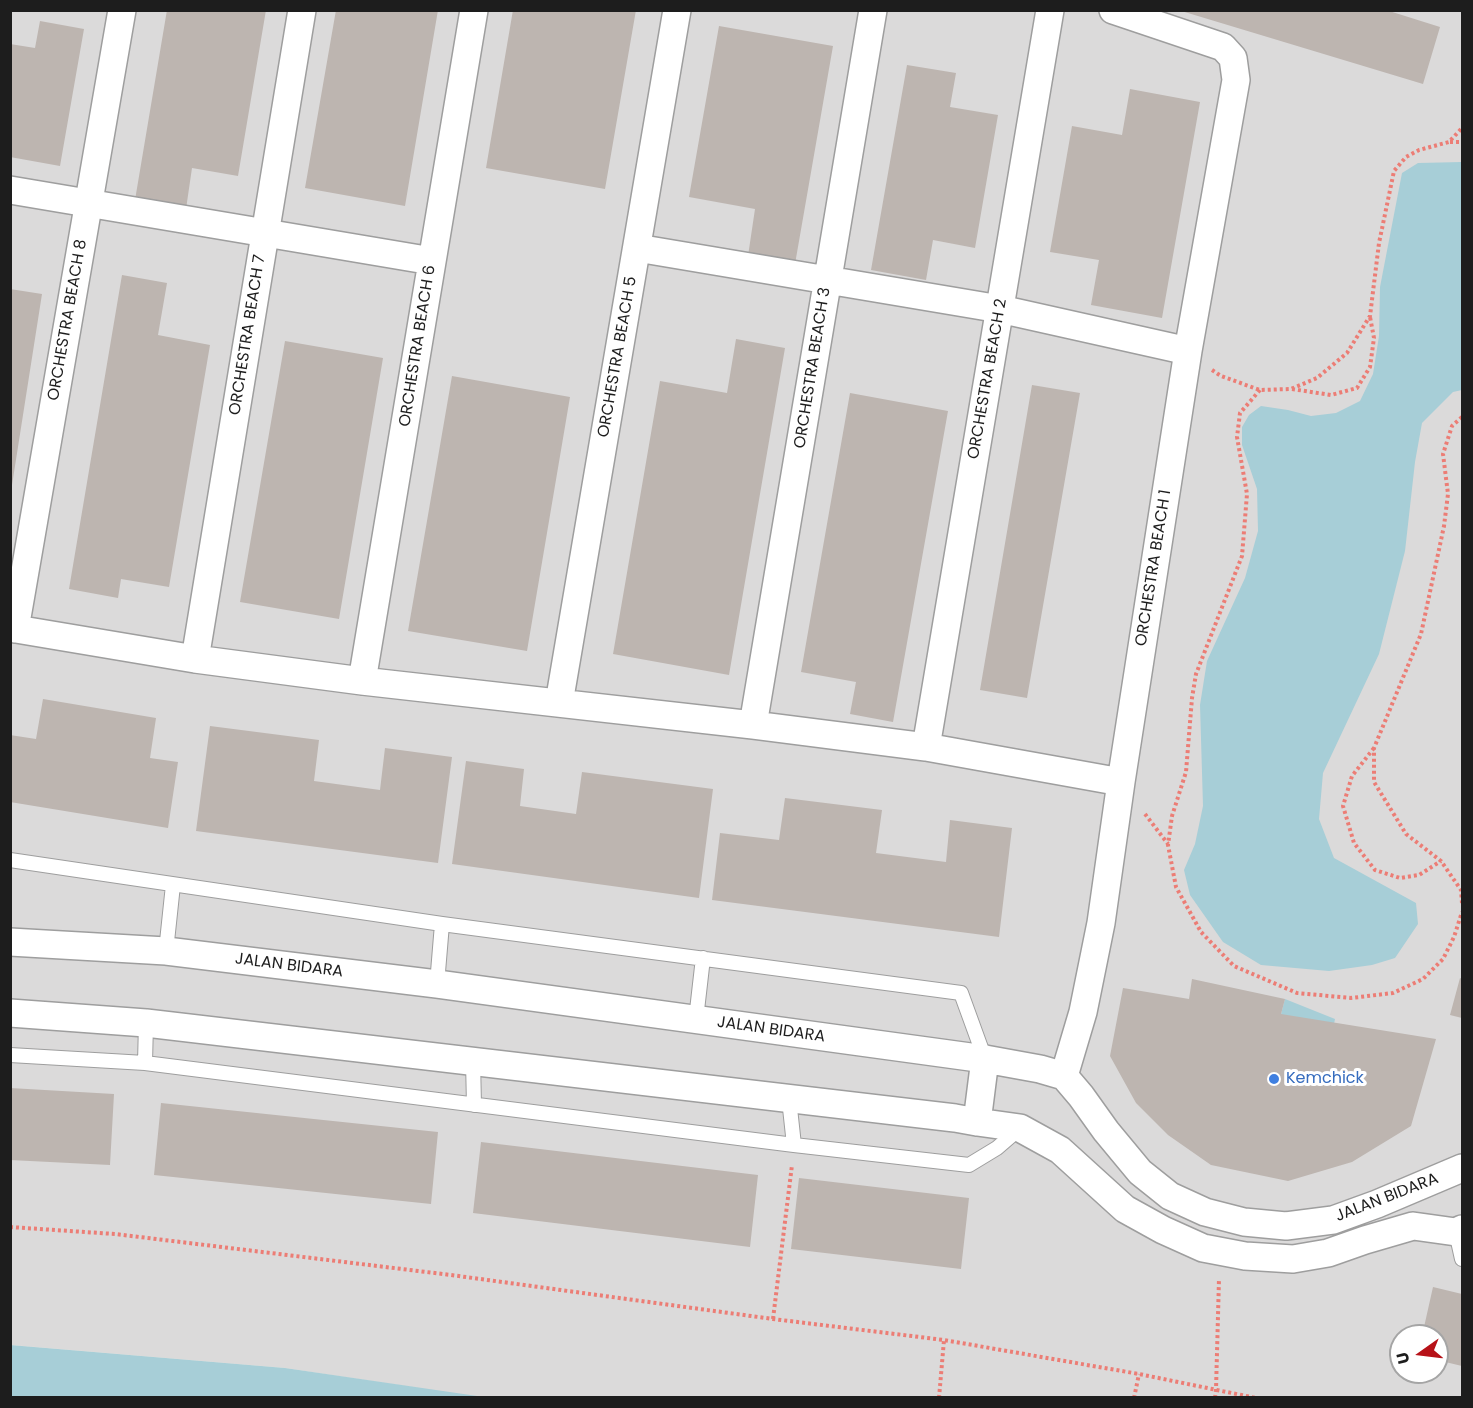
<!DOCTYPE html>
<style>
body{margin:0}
#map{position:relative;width:1473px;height:1408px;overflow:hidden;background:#ede9e3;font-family:Poppins,sans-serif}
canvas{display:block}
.frame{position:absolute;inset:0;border:12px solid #1d1d1d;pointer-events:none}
.north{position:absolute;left:1389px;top:1324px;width:60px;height:60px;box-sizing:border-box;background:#fff;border:2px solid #a5a5a5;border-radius:50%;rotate:256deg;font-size:16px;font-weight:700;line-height:24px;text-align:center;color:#1d1d1d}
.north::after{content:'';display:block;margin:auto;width:21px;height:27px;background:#b71218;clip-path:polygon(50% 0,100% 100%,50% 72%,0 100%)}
</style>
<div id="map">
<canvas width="1473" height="1408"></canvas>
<div class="frame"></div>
<div class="north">U</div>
</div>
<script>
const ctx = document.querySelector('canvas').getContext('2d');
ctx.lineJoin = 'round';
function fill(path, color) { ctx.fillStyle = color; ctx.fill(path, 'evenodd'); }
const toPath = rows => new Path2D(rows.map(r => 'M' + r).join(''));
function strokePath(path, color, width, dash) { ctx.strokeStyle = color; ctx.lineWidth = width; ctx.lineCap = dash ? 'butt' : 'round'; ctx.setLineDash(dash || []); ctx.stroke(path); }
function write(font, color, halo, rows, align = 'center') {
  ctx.font = font + ' Poppins,sans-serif'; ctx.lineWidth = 6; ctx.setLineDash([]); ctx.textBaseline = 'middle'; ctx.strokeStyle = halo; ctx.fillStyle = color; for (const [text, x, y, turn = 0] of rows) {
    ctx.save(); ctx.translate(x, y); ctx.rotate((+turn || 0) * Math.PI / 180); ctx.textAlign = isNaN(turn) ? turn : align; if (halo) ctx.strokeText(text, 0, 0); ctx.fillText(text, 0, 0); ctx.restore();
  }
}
fill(toPath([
 [10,11,1462,11,1462,1397,484,1398,285,1368,11,1345],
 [1401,1336,1437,1336,1437,1372,1401,1372]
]), '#dbdada');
fill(toPath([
 [1462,162,1462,390,1453,392,1422,423,1415,462,1405,551,1379,654,1323,773,1319,819,1334,858,1416,903,1418,924,1395,958,1372,965,1329,971,1261,965,1223,942,1190,895,1184,870,1195,844,1203,806,1200,705,1207,661,1245,578,1258,531,1257,489,1242,445,1242,427,1249,415,1261,406,1288,410,1311,416,1336,413,1360,401,1373,374,1379,336,1380,287,1402,173,1418,163],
 [1285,999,1335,1019,1326,1065,1270,1056],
 [10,1345,285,1368,484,1397,11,1397]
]), '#a7ced7');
fill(toPath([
 [167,10,266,10,238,176,192,168,186,209,135,200],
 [336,10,438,10,405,206,305,188],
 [513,10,636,10,605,189,486,168],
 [1178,10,1386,10,1440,27,1423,84],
 [40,21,84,29,60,166,10,157,10,44,35,48],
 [719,26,833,46,795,264,748,256,755,209,689,197],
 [907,65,956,73,950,107,998,115,975,248,933,240,926,280,871,270],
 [1130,89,1200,102,1162,318,1091,305,1099,260,1050,252,1072,126,1122,135],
 [122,275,167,283,158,335,210,345,169,587,121,579,118,598,69,589],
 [10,289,42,294,12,485,10,485],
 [736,339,785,348,729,675,613,654,660,381,727,393],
 [285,341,383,358,339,619,240,602],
 [452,376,570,397,527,651,408,631],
 [1032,385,1080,393,1027,698,980,690],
 [850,393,948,411,893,722,850,714,856,682,801,672],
 [43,699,156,718,150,758,178,762,168,828,10,802,10,735,36,739],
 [210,726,319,740,314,781,380,790,385,748,452,757,438,863,196,831],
 [466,761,524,769,520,806,576,814,582,772,713,789,699,898,452,864],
 [785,798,882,810,876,853,946,862,950,820,1012,828,999,937,712,900,720,833,779,840],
 [1460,978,1462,979,1462,1018,1450,1015],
 [1192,979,1285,999,1281,1014,1436,1039,1411,1126,1352,1162,1288,1181,1211,1165,1168,1135,1136,1103,1110,1056,1123,988,1189,999],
 [10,1088,114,1094,110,1165,10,1160],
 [161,1103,438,1132,431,1204,154,1175],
 [481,1142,758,1175,750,1247,473,1213],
 [799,1178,969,1198,961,1269,791,1249],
 [1433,1287,1462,1294,1462,1366,1437,1360,1437,1336,1422,1336]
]), '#bdb5b0');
const lane = toPath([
 [10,860,442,924,961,993,985,1059],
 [166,951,173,885],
 [437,984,442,924],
 [696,1019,703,958],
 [10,1055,145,1063,794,1145,969,1165,997,1148,1019,1129],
 [473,1061,474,1105],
 [145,1063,146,1023],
 [789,1099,794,1145],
 [1456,1232,1462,1259]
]);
const street = toPath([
 [10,190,432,261],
 [637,248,1000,309,1188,351],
 [10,628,195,659,362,681,753,725,926,747,1121,782],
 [15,629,122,10],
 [195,659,302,10],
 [362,681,474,10],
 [559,703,677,10],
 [753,725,873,10],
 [926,747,1050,10],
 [10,942,166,951,437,984,985,1059,1040,1069,1064,1076,1081,1096,1106,1131,1140,1172,1170,1196,1205,1212,1244,1222,1286,1226,1333,1220,1377,1204,1462,1168],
 [10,1013,146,1023,955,1118,977,1122,1020,1128,1060,1150,1125,1209,1163,1230,1203,1248,1245,1256,1293,1259,1328,1253,1365,1240,1413,1226,1456,1232,1462,1229],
 [1064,1076,1083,1012,1101,923,1121,782,1188,351,1236,80,1233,58,1223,47,1113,10],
 [977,1122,985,1059]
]);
strokePath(lane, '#9e9e9e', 16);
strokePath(street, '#9e9e9e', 30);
strokePath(toPath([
 [1450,142,1462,142],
 [1212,370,1221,376,1260,390,1291,389,1317,378,1347,353,1370,316,1379,243,1394,171,1406,157,1419,150,1449,142,1462,128],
 [1292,389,1331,395,1357,388,1370,367,1374,338,1370,317],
 [1260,390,1240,413,1237,437,1247,494,1242,556,1196,674,1192,698,1186,772,1172,816,1168,845,1176,887,1201,932,1234,966,1297,993,1351,998,1393,993,1423,979,1443,959,1454,937,1462,912],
 [1462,417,1452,426,1443,454,1448,494,1444,526,1421,634,1374,748,1374,782,1406,834,1441,861,1461,890,1462,903],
 [1374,748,1352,776,1343,806,1354,843,1375,870,1400,878,1419,875,1441,861],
 [1145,814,1168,844],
 [10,1227,115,1234,451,1275,773,1319,944,1340,1139,1374,1256,1398],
 [773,1319,792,1165],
 [939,1398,944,1340],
 [1134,1398,1139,1374],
 [1215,1398,1216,1390,1219,1279]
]), '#ec7d75', 4, [3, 3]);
strokePath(lane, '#fff', 14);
strokePath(street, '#fff', 27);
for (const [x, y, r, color] of [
 [1274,1079,6,"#3f7fe0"]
]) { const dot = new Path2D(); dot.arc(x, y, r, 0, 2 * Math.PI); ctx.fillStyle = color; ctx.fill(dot); strokePath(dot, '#fff', 2); }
write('16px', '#1d1d1d', '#fff', [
 ["ORCHESTRA BEACH 8",68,320,-80],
 ["ORCHESTRA BEACH 7",248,335,-81],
 ["ORCHESTRA BEACH 6",418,346,-81],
 ["ORCHESTRA BEACH 5",618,357,-80],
 ["ORCHESTRA BEACH 3",813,368,-81],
 ["ORCHESTRA BEACH 2",988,379,-80],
 ["ORCHESTRA BEACH 1",1154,568,-81],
 ["JALAN BIDARA",289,966,7],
 ["JALAN BIDARA",771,1030,8],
 ["JALAN BIDARA",1387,1198,-21]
]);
write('16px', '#366cbe', '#fff', [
 ["Kemchick",1286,1079]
], 'left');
</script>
